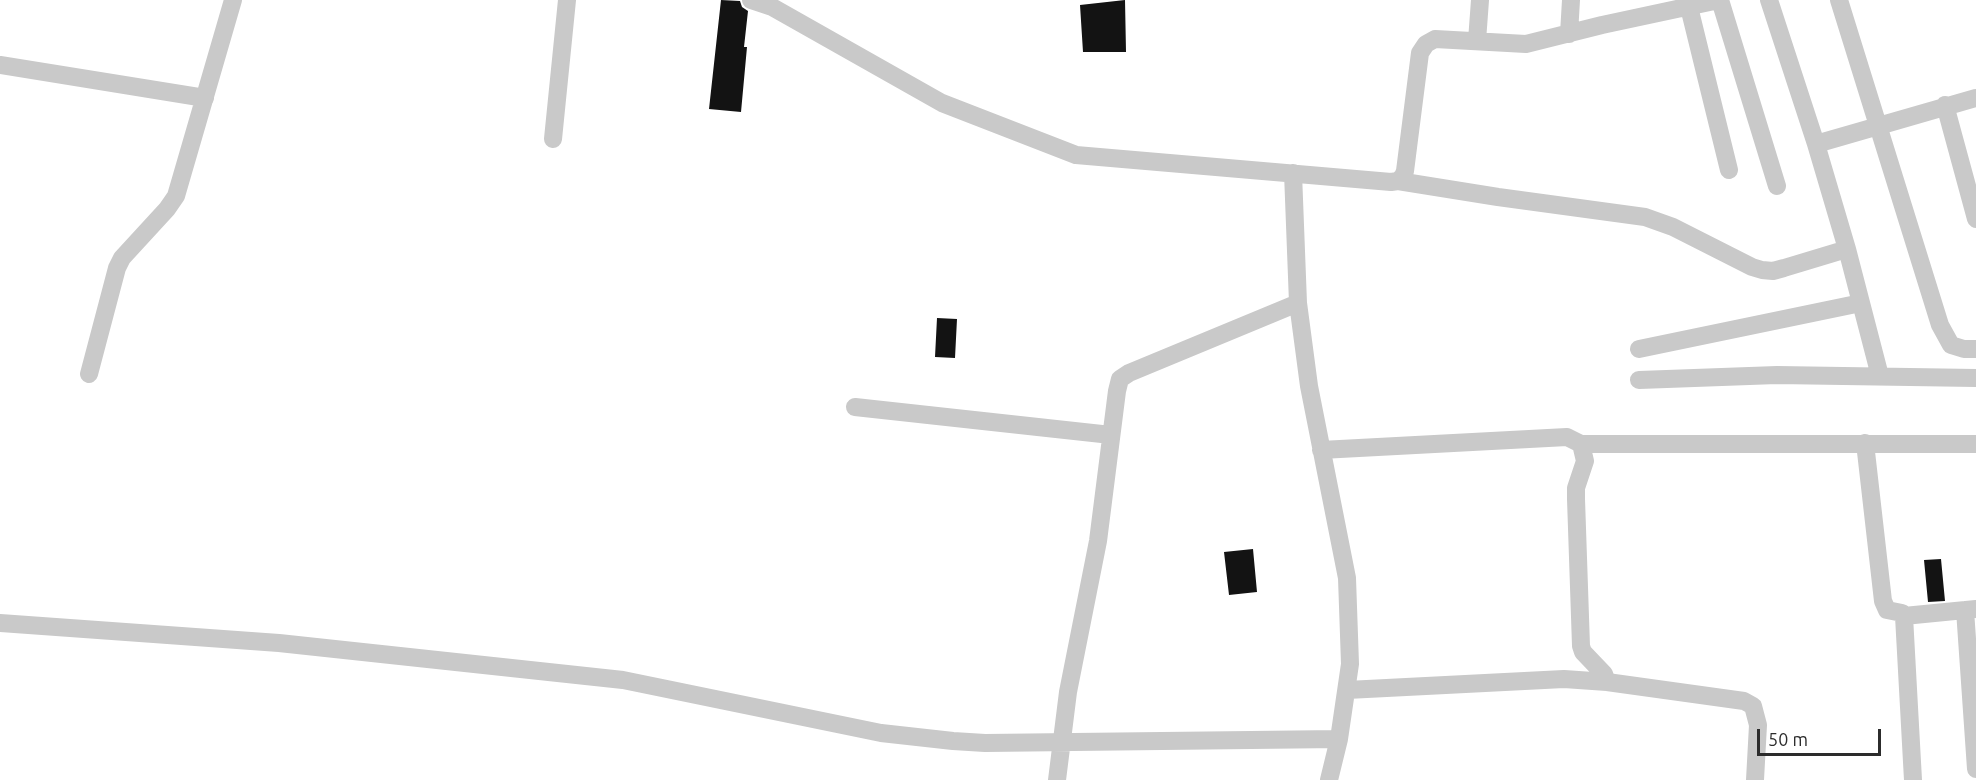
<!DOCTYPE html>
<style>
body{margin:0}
#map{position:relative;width:1976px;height:780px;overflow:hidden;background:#fff;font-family:Ubuntu,sans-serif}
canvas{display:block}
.scale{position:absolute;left:1757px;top:729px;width:124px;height:27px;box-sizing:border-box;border:3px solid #2c2c2c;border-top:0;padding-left:8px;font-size:18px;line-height:21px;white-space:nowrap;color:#2c2c2c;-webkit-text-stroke:4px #fff;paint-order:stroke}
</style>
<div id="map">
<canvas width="1976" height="780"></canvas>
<div class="scale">50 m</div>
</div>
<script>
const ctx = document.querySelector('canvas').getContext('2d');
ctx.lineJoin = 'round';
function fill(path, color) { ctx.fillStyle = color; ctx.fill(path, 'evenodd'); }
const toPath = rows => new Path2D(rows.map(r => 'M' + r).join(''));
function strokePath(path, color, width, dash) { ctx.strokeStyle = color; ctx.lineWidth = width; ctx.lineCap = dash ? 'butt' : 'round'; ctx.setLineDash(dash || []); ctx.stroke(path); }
fill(toPath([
 [721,0,740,1,742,7,748,11,744,47,747,47,741,112,709,109],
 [1125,0,1126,52,1083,52,1080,5],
 [937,318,957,319,955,358,935,357],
 [1253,549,1257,592,1229,595,1224,552],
 [1941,559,1945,601,1928,602,1924,560]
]), '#131313');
strokePath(toPath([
 [751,0,772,7,942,103,1076,155,1391,182,1398,181,1403,176,1405,171,1420,53,1426,44,1435,39,1526,44,1602,25,1719,0],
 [1720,0,1777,186],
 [1769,0,1816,144],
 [1839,0,1940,325,1951,345,1964,349,1976,349],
 [1689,7,1729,170],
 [1569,34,1571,0],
 [1477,41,1480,0],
 [0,65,205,98],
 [1945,105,1976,219],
 [553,139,567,0],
 [1293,173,1298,303,1309,386,1347,578,1350,664,1339,739,1329,780],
 [1398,181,1498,197,1645,217,1673,227,1752,267,1762,270,1773,271,1784,268,1847,249],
 [1639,349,1861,303],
 [89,374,117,268,122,258,167,209,176,196,233,0],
 [1880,376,1847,249,1816,144,1976,98],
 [1639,380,1777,375,1976,378],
 [855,407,1111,435],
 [1865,443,1883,601,1887,610,1902,613,1904,616,1913,780],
 [1581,444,1976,444],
 [1321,450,1567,437,1581,444,1585,461,1576,488,1576,499,1581,646,1583,652,1604,674,1607,682],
 [1965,610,1976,769],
 [1904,616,1976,609],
 [0,623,279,643,623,680,881,733,953,741,985,743,1339,739],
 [1347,690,1564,679,1607,682,1744,701,1753,706,1758,725,1755,780],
 [1057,780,1068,692,1098,541,1117,391,1120,379,1129,373,1298,303]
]), '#c9c9c9', 18);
</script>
